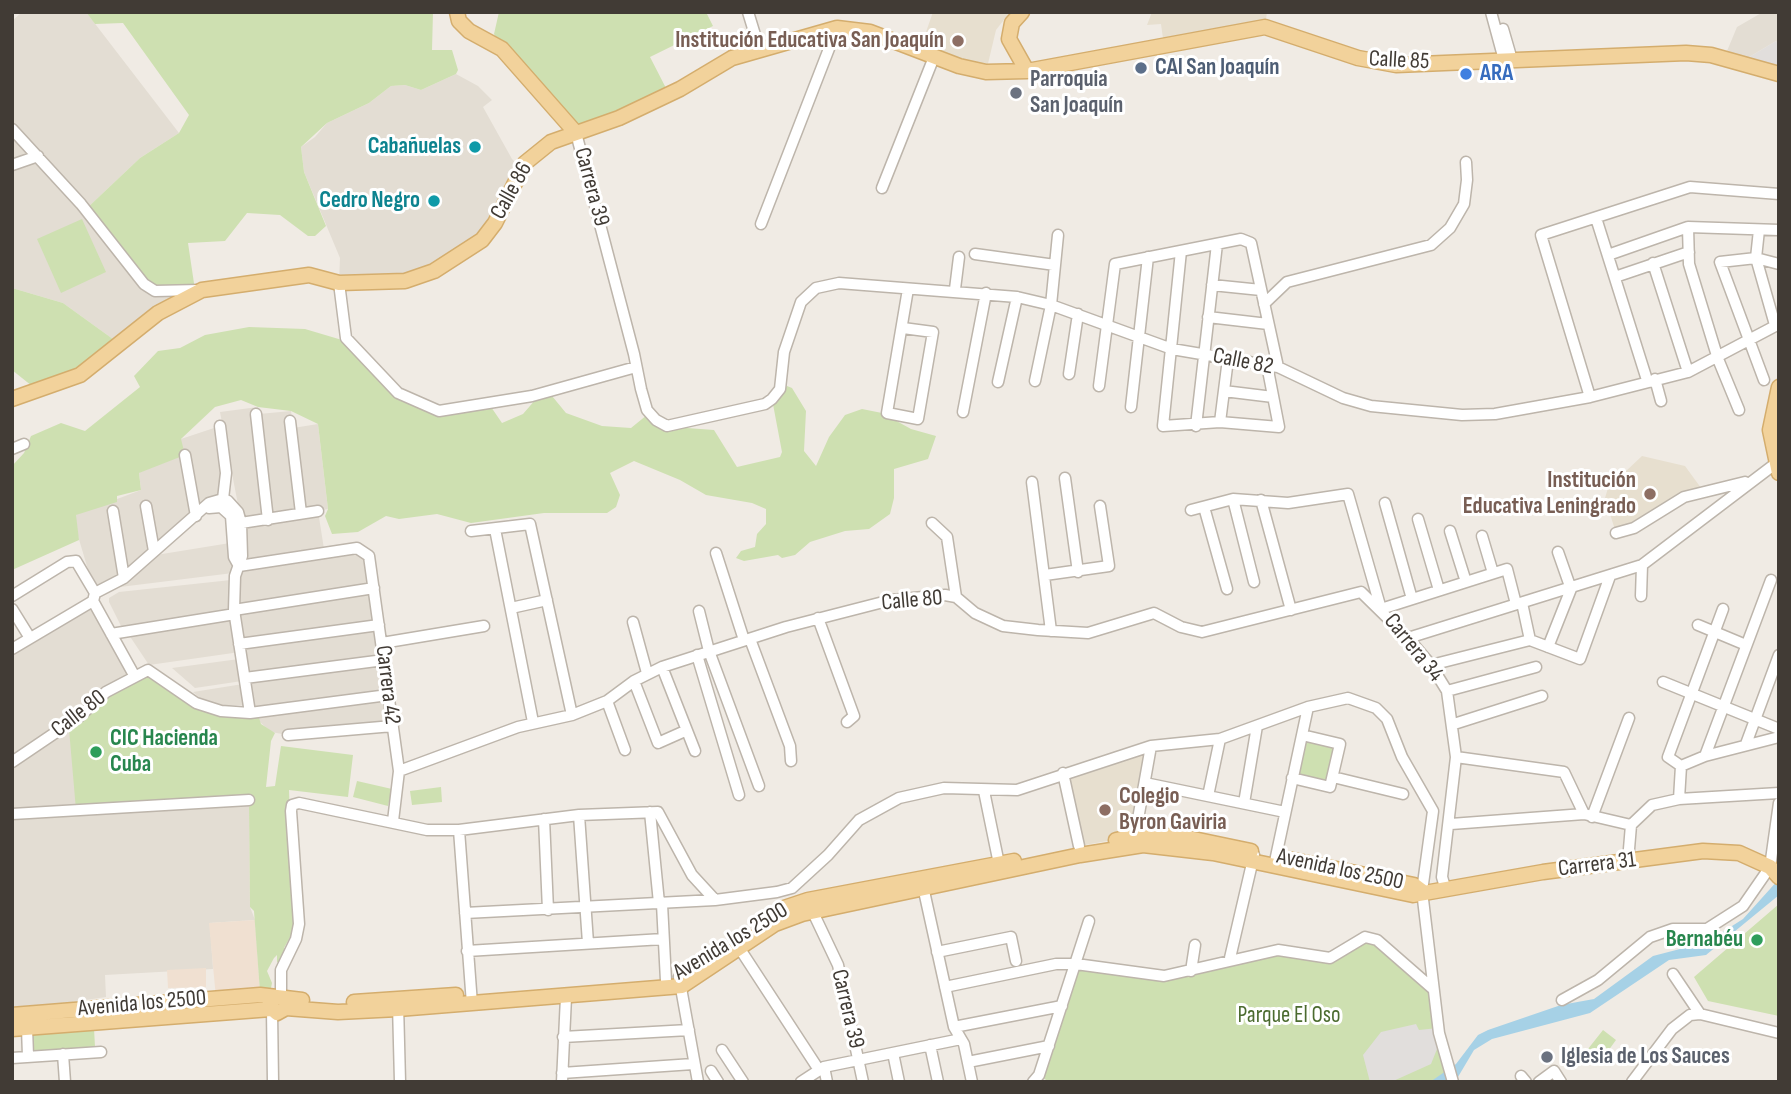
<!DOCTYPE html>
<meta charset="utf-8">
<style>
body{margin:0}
#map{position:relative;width:1791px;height:1094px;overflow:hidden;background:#f0ebe4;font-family:"Sofia Sans Condensed",sans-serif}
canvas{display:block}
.frame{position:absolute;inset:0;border:14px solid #413b35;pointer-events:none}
</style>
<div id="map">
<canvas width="1791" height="1094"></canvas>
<div class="frame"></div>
</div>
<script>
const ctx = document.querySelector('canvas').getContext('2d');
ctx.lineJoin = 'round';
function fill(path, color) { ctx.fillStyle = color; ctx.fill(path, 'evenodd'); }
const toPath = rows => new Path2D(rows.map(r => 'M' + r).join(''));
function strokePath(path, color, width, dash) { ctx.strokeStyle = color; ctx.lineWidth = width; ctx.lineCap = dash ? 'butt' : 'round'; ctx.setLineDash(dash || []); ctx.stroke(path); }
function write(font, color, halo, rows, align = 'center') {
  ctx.font = font + ' "Sofia Sans Condensed",sans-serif'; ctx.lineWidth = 6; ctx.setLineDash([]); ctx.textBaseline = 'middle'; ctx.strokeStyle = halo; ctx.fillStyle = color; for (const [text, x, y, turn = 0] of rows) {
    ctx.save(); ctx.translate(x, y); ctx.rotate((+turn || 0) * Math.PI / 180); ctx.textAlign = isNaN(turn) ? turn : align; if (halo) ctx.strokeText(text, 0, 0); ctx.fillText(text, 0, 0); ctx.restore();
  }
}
fill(toPath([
 [22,12,86,12,179,133,140,158,85,210,189,291,117,342,63,303,12,288,12,21],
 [1763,12,1779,12,1779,46,1776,41,1741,62,1711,55,1727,51,1737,27],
 [456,74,478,86,492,100,483,107,512,159,522,169,495,223,434,271,339,283,340,258,304,172,301,147,315,137,327,123,369,103,391,86,405,85,421,90],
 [258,407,259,414,291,411,293,428,318,424,328,509,318,511,324,549,249,561,220,412],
 [220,426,223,499,95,593,72,516,141,490,139,473,181,439],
 [230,543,233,573,120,587,156,555],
 [364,550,393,726,288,735,271,732,250,713,240,652,149,665,129,635,233,618,239,566],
 [231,580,232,611,122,628,109,602,109,598,119,592],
 [93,601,134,675,249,800,250,907,255,920,210,923,213,969,105,975,106,997,12,1011,12,649],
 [239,659,242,681,195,688,172,668],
 [243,684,247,705,208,705,193,692]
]), '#e3ddd3');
fill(toPath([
 [255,920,260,992,216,998,209,923],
 [206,968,206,987,168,988,167,970]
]), '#f0e0d1');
fill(toPath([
 [933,12,1010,12,996,30,986,72,919,52],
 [1152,12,1267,12,1265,27,1164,46,1161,24,1147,25],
 [1642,456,1685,466,1704,492,1616,533,1605,498,1608,488],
 [1151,746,1135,836,1079,846,1063,773]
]), '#e7dfcf');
fill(toPath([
 [86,12,433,12,432,50,452,50,458,70,456,74,421,90,405,85,391,86,369,103,327,123,301,147,304,172,326,226,315,236,308,236,280,215,247,213,225,241,188,243,195,290,151,289,85,210,140,158,179,133,189,115,123,23,95,24],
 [499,12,706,12,713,26,650,57,668,92,575,130,502,49,494,34],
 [82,219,106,272,61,293,37,239],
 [12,288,63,303,117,342,99,360,37,390,12,370],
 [249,327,305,329,342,340,398,393,434,414,489,404,502,423,523,414,536,399,552,396,566,413,602,426,631,428,647,415,660,426,714,430,737,467,780,457,782,452,772,399,787,386,792,388,806,411,804,451,816,466,829,437,845,415,862,409,882,413,911,429,936,436,928,459,894,469,894,498,890,514,869,529,845,531,810,542,795,555,782,558,778,555,744,561,736,558,741,551,755,547,757,534,766,524,766,509,752,503,706,495,680,480,634,461,610,473,620,495,616,507,607,513,544,513,471,523,437,514,399,519,386,516,358,532,332,534,325,516,328,509,318,424,291,411,258,407,241,400,215,407,181,439,185,455,139,473,141,490,117,496,117,502,76,515,79,540,12,570,12,466,24,453,31,436,61,423,85,431,140,387,134,376,158,351,180,348,205,335],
 [148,670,202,711,257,712,261,724,275,733,271,741,266,787,275,786,281,746,353,755,348,797,289,790,294,930,284,948,288,950,285,964,277,962,277,955,274,958,267,971,272,983,271,988,260,992,254,911,250,907,249,807,252,802,76,810,69,729,95,705],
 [1302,735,1340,744,1330,787,1292,778],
 [357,781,392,789,388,806,353,797],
 [441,787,442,802,412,805,410,791],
 [1779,904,1779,1016,1708,1001,1694,977],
 [1365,937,1432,988,1449,1071,1443,1075,1430,1082,1049,1082,1039,1075,1076,964,1149,975,1269,951,1324,957],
 [94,1028,95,1047,33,1053,32,1031],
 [1603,1030,1616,1040,1598,1065,1584,1054]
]), '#cee0b1');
fill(toPath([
 [1776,41,1779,46,1779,74,1741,62],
 [1416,1024,1419,1030,1438,1028,1442,1047,1437,1049,1431,1064,1391,1082,1370,1082,1363,1055,1381,1032]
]), '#e1dedc');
fill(toPath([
 [1779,879,1779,895,1706,955,1669,960,1590,1013,1492,1039,1474,1050,1455,1082,1430,1082,1456,1064,1478,1035,1488,1030,1561,1005,1594,999,1653,956,1707,942,1743,919]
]), '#a6d1e6');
const minor = toPath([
 [748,12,759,48],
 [1491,12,1504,60],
 [1503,29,1512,60],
 [12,129,81,204,144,284,155,291,199,290],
 [576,133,634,354,641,389,647,410,656,420,667,426,765,404,772,399,780,389,784,352,801,302,816,288,839,283,1017,297,1051,305,1172,349,1278,367,1343,398,1371,406,1462,415,1495,414,1590,397,1688,372,1779,324],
 [12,165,38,156],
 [882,188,934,57],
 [1596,218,1647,380],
 [761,224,837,28],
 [1688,227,1689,264,1718,359,1739,410],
 [1759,230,1756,258,1775,325],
 [1181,251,1163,426,1220,422,1279,427,1267,365],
 [975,254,1055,265],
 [1608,255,1688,227,1779,230],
 [1653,263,1688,372],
 [1615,277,1689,252],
 [339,283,346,338,398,393,439,411,532,396,636,367],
 [1212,285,1261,290],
 [955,289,959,257],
 [1264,304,1287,282,1431,245,1450,228,1464,204,1467,180,1466,162],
 [1208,317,1268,324],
 [903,328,933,332,918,419,887,413,908,289],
 [1069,374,1078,314],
 [1655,379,1661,401],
 [1764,380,1720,262,1756,258,1779,264],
 [1035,381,1051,305,1058,235],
 [998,382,1017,297],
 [1099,386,1115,264,1241,239,1251,243,1278,367],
 [1224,391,1273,397],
 [1590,397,1541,235,1690,187,1779,194],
 [1131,407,1148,257],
 [963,412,986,293],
 [256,414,268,520],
 [290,421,301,513],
 [1220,422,1228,359],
 [220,426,226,473,223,499],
 [1196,426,1217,244],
 [12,449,24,444],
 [185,455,196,516],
 [1065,478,1078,572],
 [1032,482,1051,631],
 [1233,499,1254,582],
 [1261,500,1291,610],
 [1385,503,1412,599],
 [146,506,154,551],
 [1204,507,1227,589],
 [209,508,221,507,231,516,234,557,239,566],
 [1191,510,1233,499,1288,503,1348,494,1381,609],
 [113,511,124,578],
 [1418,519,1439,590],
 [241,523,318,511],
 [932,523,947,537,956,597],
 [495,529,533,722],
 [471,531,530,524,572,715],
 [1450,531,1466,582],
 [1616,533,1634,528,1684,497,1745,482],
 [1482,536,1493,573],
 [716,553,744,640],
 [239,566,357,548,369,556,399,771,393,821],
 [1045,575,1109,566,1100,506],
 [95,593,124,578,209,503,223,499,228,501,238,512,241,523,242,556,235,576,234,610,250,713],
 [12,596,67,562,76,561,95,593],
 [1641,596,1642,565],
 [93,601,134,675],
 [1522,603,1530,640],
 [511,608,547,600],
 [12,609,30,638],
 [1381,609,1507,569,1516,604],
 [234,610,374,588],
 [699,611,709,651,759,786],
 [818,618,854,716,847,722],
 [633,622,647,673],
 [1698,625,1746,645],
 [111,634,235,614],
 [1408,638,1642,565,1779,461],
 [750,639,790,746,791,761],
 [1530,640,1580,659,1610,576],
 [382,643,484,626],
 [239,644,379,625],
 [1548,647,1571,589,1558,552],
 [12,649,93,601,95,593],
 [697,655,739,795],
 [1431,665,1530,640],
 [662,667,695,751],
 [245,678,384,660],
 [634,681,658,743,685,731],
 [1663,682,1779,729],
 [1447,691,1536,667],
 [607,701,625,750],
 [1454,724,1542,696],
 [288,735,393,726],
 [1746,744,1779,655],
 [1705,756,1771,580],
 [1456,757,1564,772,1584,814],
 [12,762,80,716,106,692,148,670,196,703,221,711,250,713,388,695],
 [1681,766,1668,757,1723,609],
 [1681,766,1705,756,1779,737],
 [399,771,518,727,572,715,607,701,634,681,662,667,786,627,891,600,945,595,956,597,975,613,1003,626,1038,630,1088,633,1154,613,1181,627,1202,632,1361,592,1408,638,1431,665,1447,691,1456,757,1442,877,1445,887],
 [1063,773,1079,846],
 [1333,777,1403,794],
 [1292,778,1330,787,1340,744,1302,735],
 [1145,783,1285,812],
 [984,791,999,864],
 [1208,796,1220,739],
 [1679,799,1681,766],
 [1244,803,1257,726],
 [650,812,659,903],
 [12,814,249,800],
 [579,815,588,943],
 [1592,817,1629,718],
 [544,819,548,910],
 [1451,824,1584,814,1631,825],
 [459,830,472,1004],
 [1135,836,1151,746],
 [1628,861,1631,825,1652,805,1679,799,1779,793],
 [1274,866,1308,707],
 [922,882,954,1027,964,1044,972,1082],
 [662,904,666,981],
 [810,906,838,965,863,1082],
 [465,913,715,900,777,892,792,888,828,855,859,820,899,798,944,788,1017,790,1151,746,1220,739,1308,707,1348,698,1376,708,1387,719,1402,757,1433,811,1422,891,1439,1033,1453,1082],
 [738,946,819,1070],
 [467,951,663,939],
 [937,952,1011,937,1016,961],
 [1230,958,1254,855],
 [1191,971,1195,945],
 [1673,974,1700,1014],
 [679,977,698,1082],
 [945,987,1056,964,1076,964,1164,976,1278,950,1330,958,1365,937,1377,940,1432,988],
 [281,995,281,970,296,939,299,924,291,811,292,805,299,803,427,830,459,830,579,815,658,812,692,875,715,900],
 [1562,1000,1598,980,1650,937,1673,929,1707,929,1743,906,1770,867,1779,803],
 [398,1004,400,1082],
 [272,1011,273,1082],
 [954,1027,1062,1006],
 [27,1028,28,1056],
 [563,1037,689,1030],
 [930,1045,938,1082],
 [722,1050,743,1082],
 [893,1053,899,1082],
 [63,1054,65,1082],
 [12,1058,101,1052],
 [968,1062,1049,1046],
 [824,1067,827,1082],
 [711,1071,718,1082],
 [562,1073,693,1064],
 [1521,1076,1526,1082],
 [562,1082,566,997],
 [801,1082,824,1067,961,1039],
 [1033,1082,1039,1075,1089,921],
 [1539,1082,1554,1071,1561,1082],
 [1632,1082,1672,1029,1690,1015,1700,1014,1779,1033]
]);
const major = toPath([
 [457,12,459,21,469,31,502,49,576,133],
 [1022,12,1012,23,1009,39,1027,71],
 [1779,387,1770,430,1779,473],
 [12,399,80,375,158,313,202,290,309,275,339,283,405,281,434,271,482,240,495,223,525,163,551,142,619,118,680,89,732,58,837,28,870,32,959,66,986,72,1027,71,1265,27,1358,58,1396,65,1686,53,1711,55,1779,74],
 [1116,840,1135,836,1179,836,1251,851],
 [1288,859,1414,885,1422,891],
 [760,924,784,908,808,900,1014,861],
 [273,997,269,1006,277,1013,286,1008,338,1012,398,1009,682,986,775,924,802,914,1080,855,1143,845,1213,853,1413,895,1543,872,1703,851,1739,853,1770,867,1779,877],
 [354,1002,456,995],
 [12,1015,260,995,302,1000],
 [12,1029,271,1009]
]);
strokePath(minor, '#bdb5ab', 13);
strokePath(major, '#d4ad6d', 17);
strokePath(minor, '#fff', 10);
strokePath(major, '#f2d29b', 14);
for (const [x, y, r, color] of [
 [958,41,7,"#8d6e63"],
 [1141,68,7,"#5c6f8a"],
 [1466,74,7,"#3f7fe0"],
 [1016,93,7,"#6b7280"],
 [475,147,7,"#0f9aa8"],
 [434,201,7,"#0f9aa8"],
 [1650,494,7,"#8d6e63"],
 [96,752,7,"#2e9e5b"],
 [1105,810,7,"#8d6e63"],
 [1757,940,7,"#2e9e5b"],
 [1547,1057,7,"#6b7280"]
]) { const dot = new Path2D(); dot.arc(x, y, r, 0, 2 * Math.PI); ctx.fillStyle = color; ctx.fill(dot); strokePath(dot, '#fff', 2.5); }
write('bold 23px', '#785e54', '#fff', [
 ["Institución Educativa San Joaquín",944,41],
 ["Institución",1636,481],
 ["Educativa Leningrado",1636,507],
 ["Colegio",1119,797,"left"],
 ["Byron Gaviria",1119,823,"left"]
], 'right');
write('23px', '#413b35', '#fff', [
 ["Calle 85",1399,61,3],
 ["Carrera 39",591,187,75],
 ["Calle 86",512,191,-61],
 ["Calle 82",1243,362,11],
 ["Calle 80",912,601,-5],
 ["Carrera 34",1413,648,51],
 ["Carrera 42",387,685,83],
 ["Calle 80",79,714,-38],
 ["Carrera 31",1597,865,-7],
 ["Avenida los 2500",1340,870,12],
 ["Avenida los 2500",731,942,-31],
 ["Avenida los 2500",142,1004,-5],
 ["Carrera 39",847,1009,77]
]);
write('bold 23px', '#4e5e75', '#fff', [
 ["CAI San Joaquín",1155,68]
], 'left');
write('bold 23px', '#366cbe', '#fff', [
 ["ARA",1480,74]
], 'left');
write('bold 23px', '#5b616d', '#fff', [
 ["Parroquia",1030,80],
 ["San Joaquín",1030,106],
 ["Iglesia de Los Sauces",1561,1057]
], 'left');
write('bold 23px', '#0d838f', '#fff', [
 ["Cabañuelas",461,147],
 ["Cedro Negro",420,201]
], 'right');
write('bold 23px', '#27864d', '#fff', [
 ["CIC Hacienda",110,739],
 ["Cuba",110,765],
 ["Bernabéu",1743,940,"right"]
], 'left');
write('23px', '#4b6b2f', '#fff', [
 ["Parque El Oso",1289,1016]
]);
</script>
